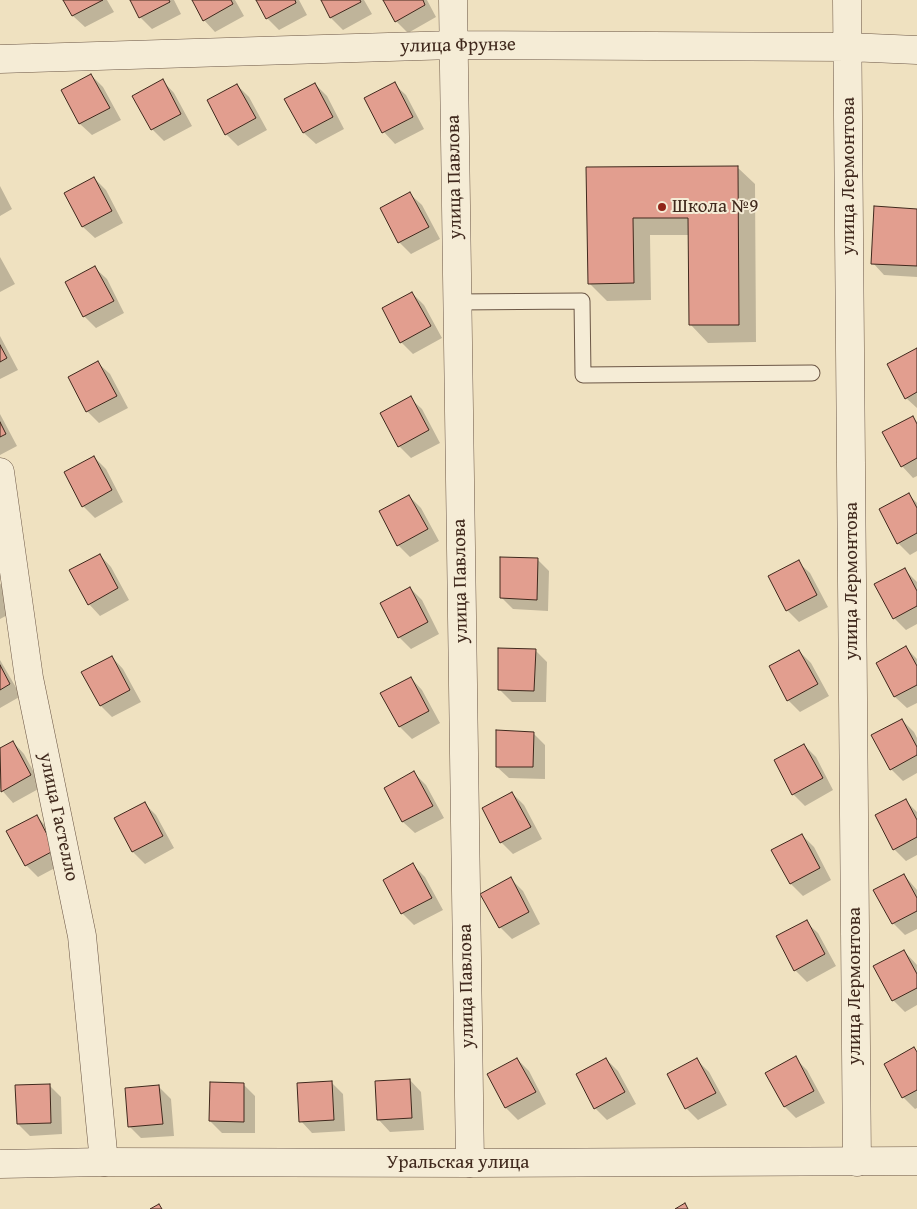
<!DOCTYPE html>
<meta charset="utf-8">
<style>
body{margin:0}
canvas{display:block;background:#efe1c0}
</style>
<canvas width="917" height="1209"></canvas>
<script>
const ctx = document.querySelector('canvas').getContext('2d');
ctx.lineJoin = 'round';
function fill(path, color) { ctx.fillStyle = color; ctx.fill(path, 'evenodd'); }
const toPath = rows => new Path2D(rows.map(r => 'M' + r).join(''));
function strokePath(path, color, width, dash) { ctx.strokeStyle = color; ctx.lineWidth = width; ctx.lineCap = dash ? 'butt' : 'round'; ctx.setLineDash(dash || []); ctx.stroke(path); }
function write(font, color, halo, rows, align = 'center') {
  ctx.font = font + ' "Gentium Book Plus",serif'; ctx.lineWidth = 4; ctx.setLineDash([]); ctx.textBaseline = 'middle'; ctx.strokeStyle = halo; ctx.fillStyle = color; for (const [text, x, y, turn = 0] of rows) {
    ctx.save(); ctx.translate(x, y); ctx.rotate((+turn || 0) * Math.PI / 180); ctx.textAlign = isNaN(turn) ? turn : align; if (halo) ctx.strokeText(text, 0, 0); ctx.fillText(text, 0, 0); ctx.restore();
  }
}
fill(toPath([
 [65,0,107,0,114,12,85,27,73,16],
 [131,0,174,0,181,14,152,29,140,17],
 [193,0,235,0,244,16,215,32,204,20],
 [257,0,299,0,307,15,279,30,267,18],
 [322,0,364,0,372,14,343,30,331,18],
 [385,0,427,0,436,17,408,33,396,21],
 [91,75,103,87,121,120,92,135,80,124,62,90],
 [163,81,174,93,192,126,164,141,152,129],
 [315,84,327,96,344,129,316,144,304,133],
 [394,84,406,95,424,129,395,144,384,132,366,99],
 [237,85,249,97,267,130,238,146,226,134],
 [737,167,755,184,756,342,708,343,691,325,690,235,650,235,651,300,607,301,589,283,588,168],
 [94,178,106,190,123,223,95,238,83,227,65,193],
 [0,186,12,209,0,216],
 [410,194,422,205,440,239,411,254,399,242],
 [917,210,917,277,884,275,873,263],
 [0,257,15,284,0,292],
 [95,268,107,279,124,313,96,328,84,316],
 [412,293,424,305,442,338,413,354,401,342],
 [0,336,18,370,0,379],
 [917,350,917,408,906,398],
 [98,363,110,374,128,408,99,423,87,411],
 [410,398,422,409,440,443,411,458,399,446],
 [0,414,17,446,0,455],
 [913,418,917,422,917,476,913,478,902,466],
 [94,457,106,469,123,502,95,518,83,506],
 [909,495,917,503,917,551,910,555,898,543],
 [409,496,421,508,439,541,410,557,398,545],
 [100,555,111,567,129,600,100,616,89,604],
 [537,559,549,571,548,611,513,609,501,597],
 [798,562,810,573,828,607,799,622,787,610],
 [905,570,917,582,917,624,906,630,894,618],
 [0,583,15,611,0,619],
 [410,588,422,600,439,634,411,649,399,637],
 [906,648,917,659,917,703,907,708,895,697,878,663],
 [535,650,547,662,546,702,512,702,500,690],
 [799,651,811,663,829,696,800,712,788,700],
 [112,657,123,669,141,702,112,717,101,706],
 [0,660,21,696,0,708],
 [411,678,422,690,440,723,412,739,400,727,382,693],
 [902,720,914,732,917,738,917,773,903,781,891,769],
 [533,733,545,745,545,779,509,778,497,767],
 [13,742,24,754,42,787,13,803,0,788,0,749],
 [804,745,816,757,833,790,805,806,793,794],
 [414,773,426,785,444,818,415,833,403,822,386,788],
 [512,793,524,805,542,839,513,854,501,842],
 [905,800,917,812,917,855,906,861,894,849],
 [144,803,156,815,174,848,145,864,133,852,116,819],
 [37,817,49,829,66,862,38,877,26,865],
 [802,835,814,847,831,880,803,896,791,884,773,851],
 [413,865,425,877,443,910,414,925,402,913,385,880],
 [904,875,917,890,917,929,905,935,893,923],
 [511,879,523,891,540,924,512,939,500,927],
 [806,922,818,933,836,966,807,982,795,970],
 [904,951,917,965,917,1005,905,1012,893,1000],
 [914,1049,917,1052,917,1108,915,1109,903,1097,886,1064],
 [795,1058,807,1070,825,1103,796,1118,785,1107],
 [517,1059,529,1071,546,1104,518,1120,506,1108,488,1075],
 [606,1059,618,1071,636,1104,607,1120,595,1108],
 [697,1060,709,1072,727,1105,698,1120,686,1108],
 [410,1080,421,1092,424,1130,390,1132,379,1120],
 [331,1082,343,1094,345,1131,312,1133,301,1121],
 [243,1084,255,1096,255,1133,222,1133,210,1121],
 [49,1085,61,1097,62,1134,30,1136,18,1124],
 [159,1087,171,1099,174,1136,141,1138,129,1126]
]), '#0003');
const building = toPath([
 [63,0,103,0,72,16,63,0],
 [130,0,169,0,170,2,139,18,130,0],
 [192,0,231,0,233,4,203,21,192,0],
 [256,0,295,0,296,3,266,19,256,0],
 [321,0,360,0,361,2,330,18,321,0],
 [383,0,423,0,425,5,395,22,383,0],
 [91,74,110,108,79,124,61,90,91,74],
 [163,79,181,114,151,130,132,96,163,79],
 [395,82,413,117,382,133,364,98,395,82],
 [315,83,333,117,303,133,284,99,315,83],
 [237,84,256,118,225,135,207,100,237,84],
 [738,166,739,325,689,325,688,218,633,218,634,283,588,284,586,167,738,166],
 [94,177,112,211,82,227,64,193,94,177],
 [410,192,429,227,398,243,380,208,410,192],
 [874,206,917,209,917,266,871,264,874,206],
 [95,266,114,301,83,317,65,282,95,266],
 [412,292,431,326,400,343,382,308,412,292],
 [0,345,7,358,0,362,0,345],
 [917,348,917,392,905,399,887,364,917,348],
 [98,361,117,396,86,412,68,377,98,361],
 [411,396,429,430,398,447,380,413,411,396],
 [913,416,917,424,917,458,901,467,882,432,913,416],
 [0,422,6,434,0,437,0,422],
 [94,456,112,490,82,507,64,472,94,456],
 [909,493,917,508,917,533,897,544,879,509,909,493],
 [409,495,428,529,397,546,379,511,409,495],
 [100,554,118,588,88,605,69,570,100,554],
 [500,557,538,558,537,600,500,598,500,557],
 [799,560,817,595,786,611,768,576,799,560],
 [905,568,917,591,917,606,893,619,874,584,905,568],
 [410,587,428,622,398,638,380,603,410,587],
 [906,646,917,666,917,685,894,697,876,663,906,646],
 [498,648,536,649,534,691,498,690,498,648],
 [799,650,818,684,787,701,769,666,799,650],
 [112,656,130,690,100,706,81,672,112,656],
 [0,665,10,684,0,690,0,665],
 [411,677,429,711,399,727,380,693,411,677],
 [902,719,917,747,917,755,890,770,871,735,902,719],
 [496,730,534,732,533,767,496,767,496,730],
 [13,741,31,775,1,792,0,748,13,741],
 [804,744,823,778,792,795,774,760,804,744],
 [414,771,433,806,402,822,384,788,414,771],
 [512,792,531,827,500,843,482,808,512,792],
 [906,799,917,820,917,837,893,850,875,815,906,799],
 [145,802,163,836,132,852,114,818,145,802],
 [37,815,55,850,25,866,6,831,37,815],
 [802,834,820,868,790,884,771,850,802,834],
 [413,863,432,898,401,914,383,880,413,863],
 [904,874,917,898,917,911,892,924,873,890,904,874],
 [511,877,529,912,499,928,480,894,511,877],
 [807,920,825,954,794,971,776,936,807,920],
 [904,950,917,974,917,988,892,1001,873,966,904,950],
 [914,1047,917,1052,917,1090,902,1098,884,1064,914,1047],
 [796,1056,814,1091,784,1107,765,1073,796,1056],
 [517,1058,536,1092,505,1108,487,1074,517,1058],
 [606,1058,625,1092,594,1109,576,1074,606,1058],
 [697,1058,716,1093,685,1109,667,1074,697,1058],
 [410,1079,412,1118,377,1120,375,1081,410,1079],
 [332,1081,334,1120,299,1122,297,1083,332,1081],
 [210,1082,244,1083,244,1122,209,1121,210,1082],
 [50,1084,51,1123,17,1124,15,1085,50,1084],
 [159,1085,163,1124,128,1127,125,1088,159,1085],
 [685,1203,688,1209,675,1209,685,1203],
 [159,1204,162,1209,150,1209,159,1204]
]);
fill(building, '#e29e8f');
strokePath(building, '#40291d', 1);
const service = toPath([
 [456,302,582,301,583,375,812,373]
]);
const minor = toPath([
 [453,0,470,1163],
 [847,0,857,1162],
 [0,59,453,45,848,47,917,50],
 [0,472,29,678,82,936,104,1162]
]);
const tertiary = toPath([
 [0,1164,104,1162,470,1163,917,1161]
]);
strokePath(service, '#6c5746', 17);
strokePath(minor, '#6c5746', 29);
strokePath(tertiary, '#6c5746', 29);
strokePath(service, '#f5ecd6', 15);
strokePath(minor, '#f5ecd6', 28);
strokePath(tertiary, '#f5ecd6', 28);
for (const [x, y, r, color] of [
 [662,207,5,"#8f2418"]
]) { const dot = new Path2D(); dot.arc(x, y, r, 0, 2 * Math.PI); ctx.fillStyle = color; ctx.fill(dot); strokePath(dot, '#f5ecd6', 2); }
write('19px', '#40291d', '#f5ecd6', [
 ["улица Фрунзе",458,46,-1],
 ["улица Лермонтова",849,176,-90],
 ["улица Павлова",455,177,-91],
 ["улица Павлова",461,581,-91],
 ["улица Лермонтова",852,581,-90],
 ["улица Гастелло",58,817,78],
 ["улица Павлова",467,986,-91],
 ["улица Лермонтова",855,986,-90],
 ["Уральская улица",458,1163]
]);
write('19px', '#40291d', '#f5ecd6', [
 ["Школа №9",672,207]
], 'left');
</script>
